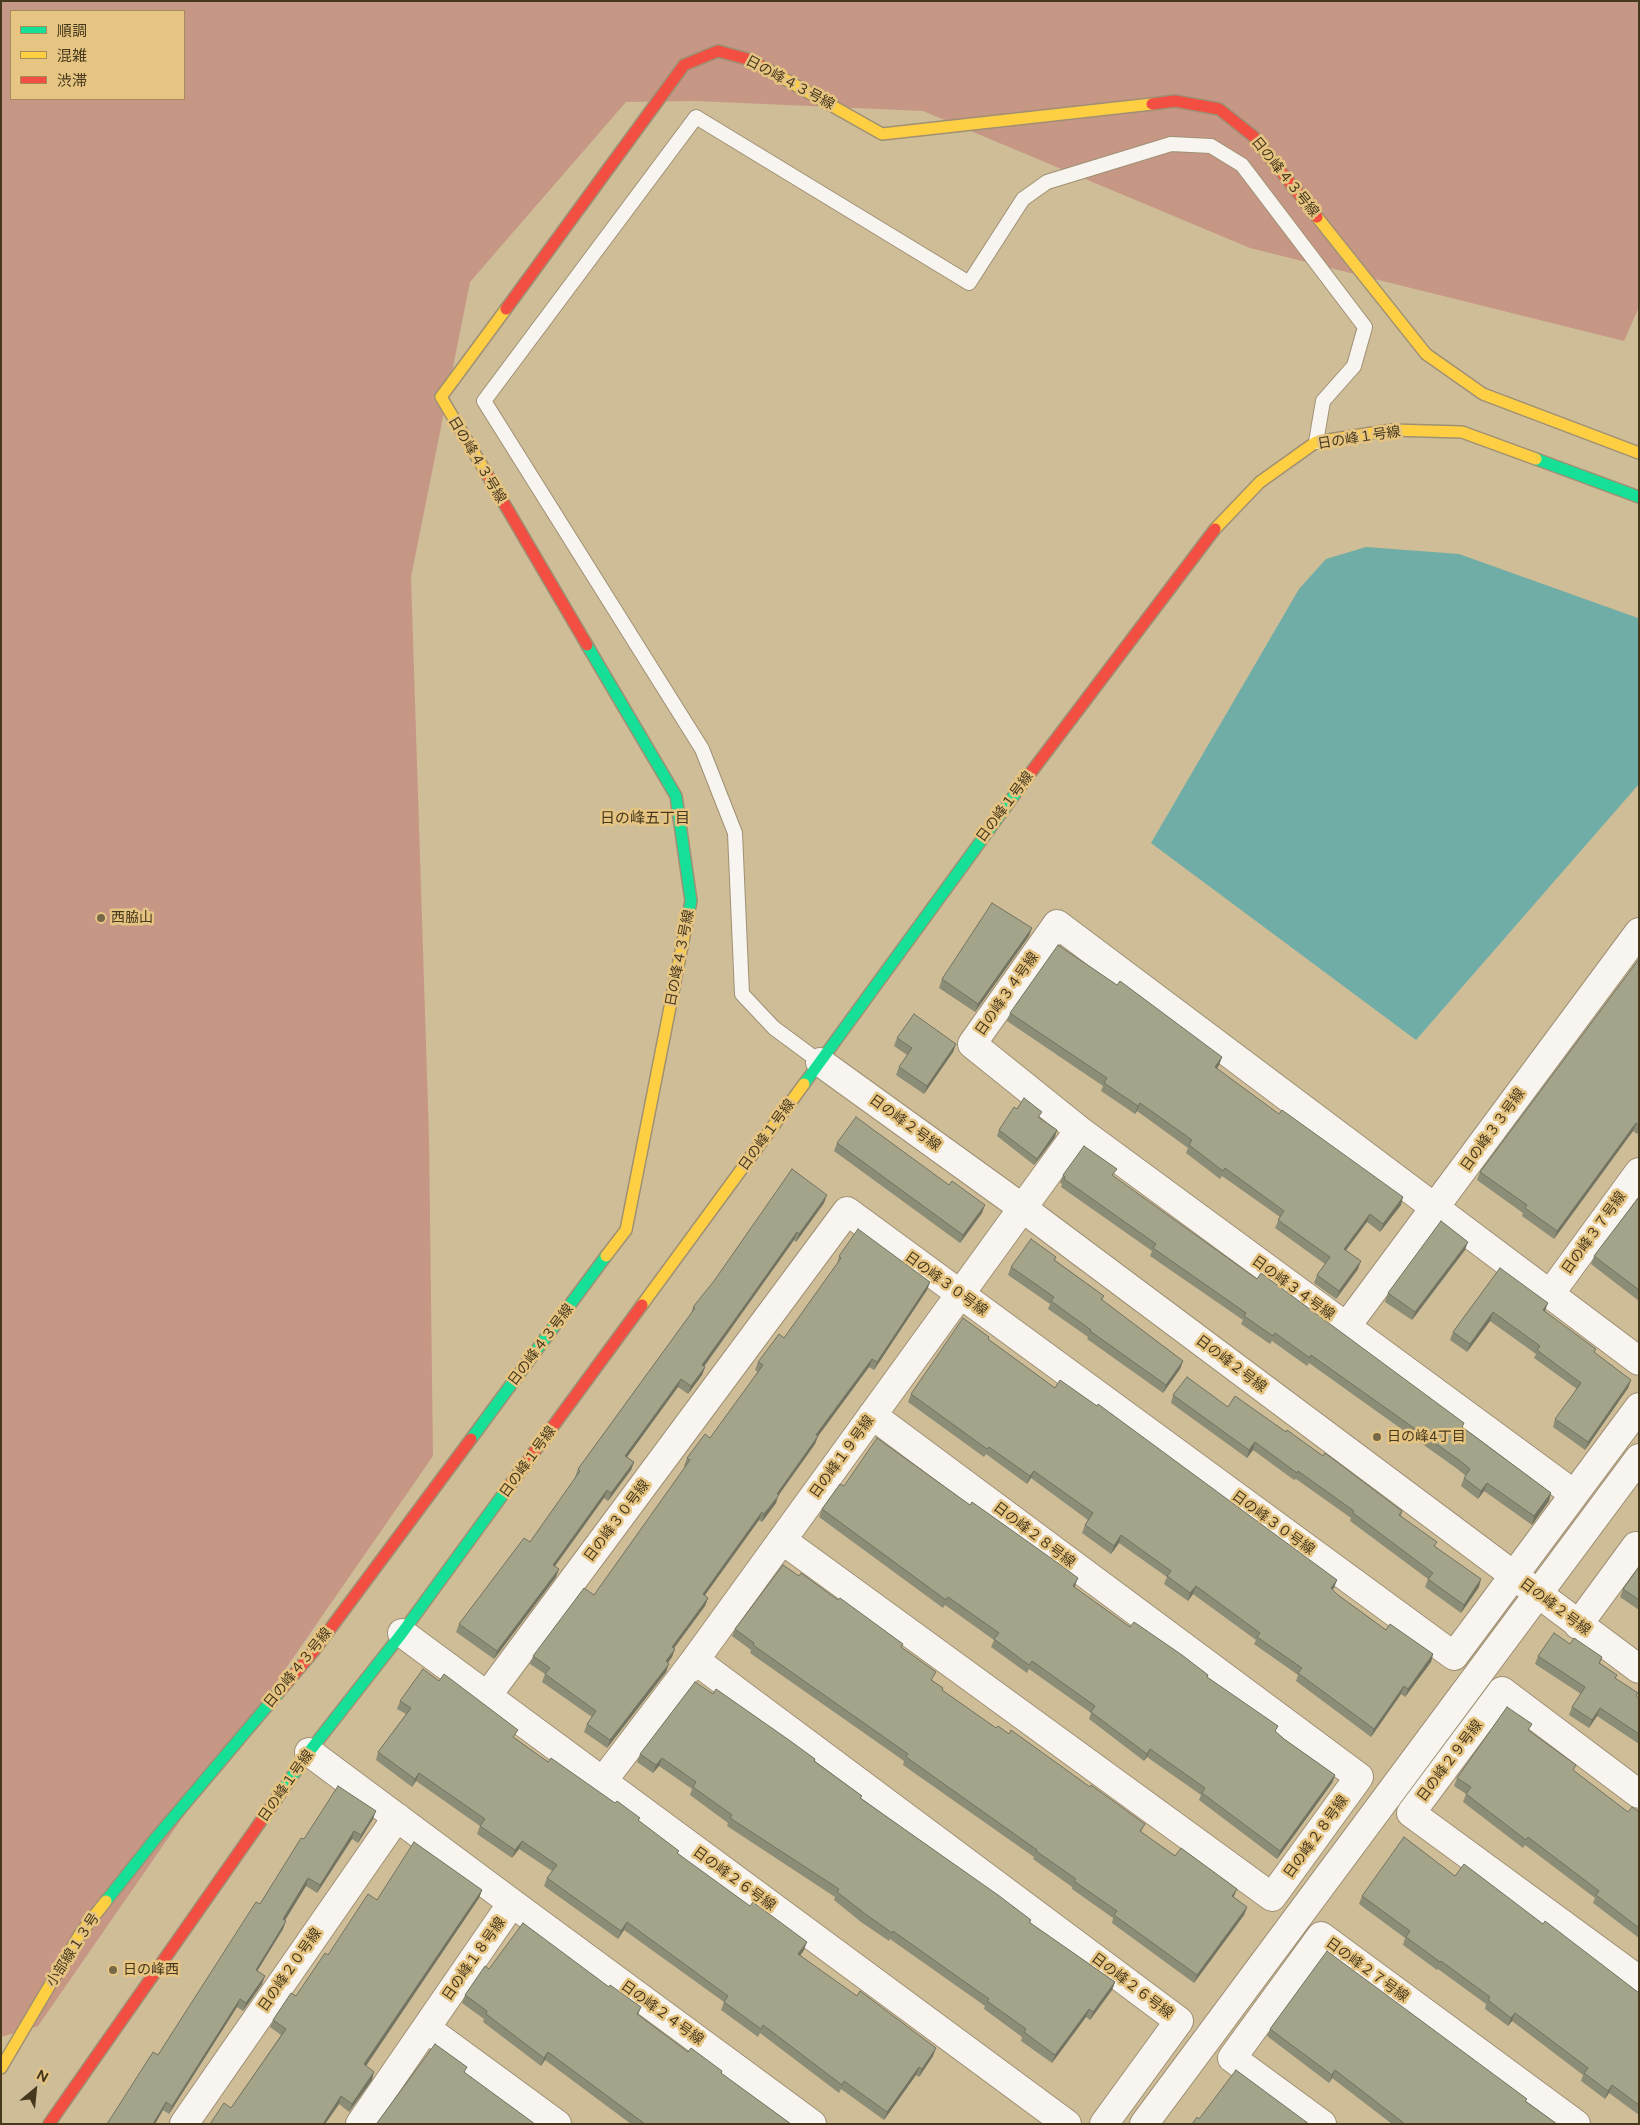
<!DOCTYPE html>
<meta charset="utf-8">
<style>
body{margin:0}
#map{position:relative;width:1640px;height:2125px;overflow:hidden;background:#cfbd98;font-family:Figtree,"Noto Sans JP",sans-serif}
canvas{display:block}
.frame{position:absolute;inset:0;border:2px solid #46381d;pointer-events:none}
.legend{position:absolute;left:10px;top:10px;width:175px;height:90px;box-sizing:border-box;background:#e6c482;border:1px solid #a68c5a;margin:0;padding:6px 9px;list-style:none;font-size:15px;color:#46381d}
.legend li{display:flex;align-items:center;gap:10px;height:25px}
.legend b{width:25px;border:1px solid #a68c5a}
.north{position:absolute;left:10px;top:2065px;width:50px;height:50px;-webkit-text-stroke:4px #e6c482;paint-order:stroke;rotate:28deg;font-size:14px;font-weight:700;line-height:20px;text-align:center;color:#46381d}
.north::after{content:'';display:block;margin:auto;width:18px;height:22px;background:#46381d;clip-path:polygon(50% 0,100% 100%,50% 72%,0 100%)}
</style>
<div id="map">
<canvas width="1640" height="2125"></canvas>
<div class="frame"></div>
<ul class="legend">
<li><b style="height:6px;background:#16e098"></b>順調</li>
<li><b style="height:6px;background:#ffcf43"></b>混雑</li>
<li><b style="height:6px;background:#f24e42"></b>渋滞</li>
</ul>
<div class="north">N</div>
</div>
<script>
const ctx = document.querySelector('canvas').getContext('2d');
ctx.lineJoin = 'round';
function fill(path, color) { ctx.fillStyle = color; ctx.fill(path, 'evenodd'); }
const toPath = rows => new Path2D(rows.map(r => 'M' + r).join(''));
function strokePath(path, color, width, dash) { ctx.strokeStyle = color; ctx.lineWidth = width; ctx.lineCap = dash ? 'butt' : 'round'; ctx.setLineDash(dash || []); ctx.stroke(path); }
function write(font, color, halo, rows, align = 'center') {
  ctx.font = font + ' Figtree,"Noto Sans JP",sans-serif'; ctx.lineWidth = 5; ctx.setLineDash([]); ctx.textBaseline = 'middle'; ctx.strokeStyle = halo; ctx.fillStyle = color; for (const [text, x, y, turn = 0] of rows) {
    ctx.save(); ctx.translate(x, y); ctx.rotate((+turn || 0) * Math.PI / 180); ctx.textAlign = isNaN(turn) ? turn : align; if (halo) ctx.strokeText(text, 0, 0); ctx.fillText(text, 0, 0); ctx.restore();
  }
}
fill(toPath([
 [1,1,1639,1,1639,307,1624,341,1250,248,923,111,696,101,626,102,470,282,411,577,429,1137,433,1456,38,2026,1,2037],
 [11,11,184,11,184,99,11,99]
]), '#c69785');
fill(toPath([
 [1366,547,1459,554,1638,618,1639,784,1416,1040,1151,843,1299,589,1326,559]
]), '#70ada7');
const lane = toPath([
 [820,1062,774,1028,742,994,735,833,702,749,484,401,696,117,969,283,1023,199,1047,182,1171,144,1211,146,1242,165,1365,327,1354,366,1323,401,1316,442]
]);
const street = toPath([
 [820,1062,1021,1207,1639,1669],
 [1550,1294,1639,1172],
 [1346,1327,1639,932],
 [1574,1494,1079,1130,972,1044,1057,924,1639,1361],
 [782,1540,1272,1897,1359,1777,872,1415],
 [1578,1625,1636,1546,1639,1548],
 [402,1633,1067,2124],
 [695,1660,1179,2021,1104,2124],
 [487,1696,847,1211,1454,1656,1639,1407],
 [309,1752,512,1903,360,2124],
 [602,1782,695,1660,1079,1130],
 [1639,1794,1502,1691,1411,1813,1639,1980],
 [512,1903,812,2124],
 [426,2028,557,2124],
 [184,2124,397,1817],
 [1144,2124,1639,1458],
 [1322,2124,1232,2058,1321,1936,1576,2124]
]);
const fast = toPath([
 [1536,459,1639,497],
 [587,645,676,796,691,901,686,926],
 [804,1084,1026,779],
 [471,1439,606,1256],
 [275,1801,309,1752,402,1633,507,1489],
 [106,1901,155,1839,279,1692]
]);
const slow = toPath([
 [765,68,882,134,1152,104],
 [1317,217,1426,354,1483,394,1639,453],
 [488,476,441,397,506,309],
 [1215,529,1260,482,1316,442,1391,430,1462,432,1536,459],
 [606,1256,626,1230,686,926],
 [642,1305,804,1084],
 [1,2068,80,1934,106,1901]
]);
const jam = toPath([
 [1152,104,1175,101,1219,109,1253,136,1317,217],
 [506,309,684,65,718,51,751,60,765,68],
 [488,476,587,645],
 [1026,779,1215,529],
 [507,1489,642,1305],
 [279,1692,313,1652,471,1439],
 [49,2124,275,1801]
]);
strokePath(lane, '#9f9074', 16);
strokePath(street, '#9f9074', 30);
strokePath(fast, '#9f9074', 14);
strokePath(slow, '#9f9074', 14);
strokePath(jam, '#9f9074', 14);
strokePath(lane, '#f8f5f0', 14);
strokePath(street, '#f8f5f0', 28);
strokePath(fast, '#16e098', 11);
strokePath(slow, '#ffcf43', 11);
strokePath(jam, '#f24e42', 11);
fill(toPath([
 [1029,936,975,1012,939,988,942,979],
 [1639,959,1639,1131,1637,1134,1633,1131,1554,1239,1522,1216,1523,1213,1477,1180,1480,1172],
 [1010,1013,1222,1057,1219,1065,1217,1069,1401,1205,1380,1232,1367,1222,1346,1250,1358,1269,1336,1299,1314,1283,1317,1275,1325,1264,1275,1228,1280,1217,1222,1176,1220,1179,1186,1153,1188,1148,1137,1111,1135,1114,1101,1091,1103,1086,1007,1021],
 [897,1038,956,1044,953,1052,924,1094,896,1075,899,1067,907,1055,894,1046],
 [1017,1109,1040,1118,1055,1137,1034,1165,997,1136,999,1130],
 [837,1143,949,1185,982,1213,960,1243,834,1151],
 [1063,1175,1114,1177,1463,1427,1551,1493,1549,1501,1532,1525,1484,1491,1478,1499,1461,1486,1464,1478,1466,1476,1456,1468,1309,1363,1307,1366,1272,1341,1270,1344,1241,1324,1243,1320,1150,1256,1152,1251,1061,1187,1062,1184,1060,1183],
 [1639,1197,1639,1301,1591,1264,1594,1256],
 [824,1203,796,1242,794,1240,743,1312,704,1367,705,1367,702,1375,688,1394,678,1387,627,1457,634,1462,631,1470,608,1501,604,1498,555,1566,556,1577,494,1659,456,1632,459,1624,530,1542,575,1478,575,1477,578,1469,691,1314,693,1307],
 [1465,1250,1412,1320,1385,1302,1388,1293],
 [839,1256,930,1282,927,1290,874,1370,869,1367,818,1436,815,1444,778,1496,776,1503,762,1522,759,1520,705,1595,708,1598,705,1606,674,1648,672,1657,668,1663,666,1672,607,1748,584,1732,587,1724,592,1717,542,1682,545,1674,530,1664,533,1656,594,1595,685,1467,684,1466,687,1458,710,1438,758,1372,755,1370,758,1362,784,1338,837,1264],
 [1056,1257,1055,1260,1104,1296,1102,1300,1183,1361,1180,1369,1163,1393,1087,1339,1088,1337,1048,1309,1050,1304,1008,1275,1011,1267],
 [1500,1268,1545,1311,1595,1353,1631,1380,1628,1388,1585,1450,1553,1427,1555,1419,1577,1389,1534,1358,1536,1354,1490,1321,1467,1352,1450,1340,1453,1332],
 [989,1337,988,1339,1055,1388,1337,1580,1332,1590,1338,1595,1386,1630,1433,1654,1431,1662,1405,1697,1401,1694,1371,1737,1296,1681,1298,1675,1254,1644,1256,1640,1193,1594,1188,1601,1164,1584,1167,1577,1119,1543,1111,1554,1082,1533,1085,1525,1088,1520,1031,1478,1027,1484,986,1454,984,1457,908,1402,911,1394],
 [1173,1395,1228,1407,1286,1432,1323,1456,1402,1511,1401,1516,1436,1547,1479,1587,1461,1613,1425,1587,1428,1579,1350,1521,1351,1518,1296,1479,1294,1480,1253,1450,1247,1458,1171,1403],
 [844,1486,1075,1586,1074,1587,1130,1627,1208,1675,1207,1678,1276,1732,1284,1739,1335,1775,1332,1783,1277,1859,1199,1800,1201,1795,1147,1757,1144,1761,1089,1719,1091,1713,1029,1669,1027,1673,991,1647,994,1640,945,1605,943,1608,819,1517,822,1509],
 [1639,1567,1639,1610,1620,1597,1623,1589],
 [735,1629,902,1648,933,1681,943,1688,942,1690,996,1728,1009,1734,1145,1824,1141,1832,1234,1896,1234,1897,1247,1907,1244,1915,1194,1983,1112,1923,1113,1918,1072,1889,1072,1887,1033,1859,1034,1857,903,1765,904,1761,750,1653,751,1650,732,1636],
 [1538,1656,1602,1657,1600,1663,1617,1675,1615,1679,1639,1699,1639,1744,1597,1716,1589,1728,1569,1715,1572,1707,1581,1694,1535,1664],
 [713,1694,815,1759,815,1761,862,1796,861,1798,1031,1920,1030,1923,1115,1982,1112,1990,1090,2020,1086,2017,1052,2063,1021,2041,1022,2037,984,2009,985,2006,890,1939,889,1941,861,1922,834,1900,835,1897,727,1826,728,1823,690,1795,692,1789,659,1766,653,1773,637,1762,640,1754],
 [400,1701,515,1738,548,1762,638,1821,678,1854,804,1950,800,1956,933,2056,919,2077,916,2075,884,2120,841,2089,839,2093,760,2033,758,2037,721,2010,724,2002,624,1930,618,1939,544,1886,547,1878,552,1871,519,1849,512,1858,477,1834,480,1826,416,1781,412,1787,376,1760,378,1752,406,1714,397,1709],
 [1529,1731,1574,1771,1628,1812,1639,1812,1639,1938,1593,1903,1595,1898,1525,1845,1523,1848,1463,1802,1466,1794,1454,1786,1457,1778],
 [373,1819,358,1843,352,1839,317,1893,306,1886,285,1920,283,1929,257,1971,262,1984,243,2011,237,2007,169,2114,163,2110,155,2124,107,2124,158,2055,304,1839],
 [1455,1876,1543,1924,1639,1993,1639,2115,1609,2093,1605,2099,1581,2081,1583,2075,1512,2021,1508,2026,1485,2009,1486,2004,1438,1969,1437,1970,1403,1945,1405,1938,1359,1904,1362,1896],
 [482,1890,479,1898,366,2065,372,2080,349,2112,339,2104,325,2124,210,2124,231,2108,281,2035,270,2027,273,2020,296,1996,377,1900],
 [489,1969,609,1987,641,2007,638,2015,688,2052,722,2071,721,2074,791,2124,631,2124,545,2060,541,2066,483,2022,484,2019,462,2003,465,1995],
 [1270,2029,1526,2101,1557,2124,1392,2124,1332,2078,1329,2083,1267,2036]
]), '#8c8d77');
fill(toPath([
 [1032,928,1029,936,975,1012,978,1004],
 [956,1044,953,1052,924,1094,927,1086],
 [1222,1057,1219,1065,1212,1075,1215,1067],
 [1140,1103,1137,1111,1135,1114,1138,1106],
 [1636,1123,1633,1131,1554,1239,1557,1231],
 [1057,1130,1055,1137,1034,1165,1037,1159],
 [827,1195,824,1203,796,1242,799,1234],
 [1403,1197,1401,1205,1380,1232,1383,1224],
 [985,1205,982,1213,960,1243,963,1235],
 [1370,1214,1367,1222,1341,1257,1344,1249],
 [797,1232,794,1240,699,1373,702,1365],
 [1468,1242,1465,1250,1412,1320,1415,1312],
 [1361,1261,1358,1269,1336,1299,1339,1291],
 [930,1282,927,1290,874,1370,877,1362],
 [1548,1303,1545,1311,1540,1318,1543,1310],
 [1493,1312,1490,1321,1467,1352,1470,1344],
 [872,1359,869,1367,813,1443,816,1435],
 [1183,1361,1180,1369,1163,1393,1166,1385],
 [705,1367,702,1375,688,1394,691,1386],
 [681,1379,678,1387,622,1464,625,1456],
 [1631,1380,1628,1388,1585,1450,1588,1442],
 [818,1436,815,1444,778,1496,776,1503,762,1522,764,1514,777,1494],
 [1255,1442,1253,1450,1247,1458,1249,1450],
 [634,1462,631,1470,608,1501,611,1493],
 [1034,1471,1031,1478,1027,1484,1030,1476],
 [1487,1483,1484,1491,1478,1499,1481,1491],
 [607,1490,604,1498,550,1573,553,1565],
 [1551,1493,1549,1501,1532,1525,1534,1516],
 [762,1512,759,1520,700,1602,703,1594],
 [1121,1535,1119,1543,1111,1554,1114,1546],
 [559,1569,556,1577,494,1659,497,1651],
 [1078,1578,1075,1586,1070,1593,1073,1586],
 [1481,1579,1479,1587,1461,1613,1464,1605],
 [1337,1580,1334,1588,1328,1596,1331,1588],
 [1196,1586,1193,1594,1188,1601,1190,1593],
 [708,1598,705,1606,669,1655,672,1647],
 [675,1649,672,1657,663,1669,666,1661],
 [1433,1654,1431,1662,1405,1697,1408,1689],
 [669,1664,666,1672,607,1748,610,1740],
 [1404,1686,1401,1694,1371,1737,1374,1729],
 [1600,1708,1597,1716,1589,1728,1592,1720],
 [1150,1749,1147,1757,1144,1761,1147,1754],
 [662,1758,659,1766,653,1773,656,1765],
 [419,1773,416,1781,412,1787,415,1779],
 [1335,1775,1332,1783,1277,1859,1280,1851],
 [376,1811,373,1819,358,1843,361,1835],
 [354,1831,352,1839,317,1893,320,1885],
 [522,1841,519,1849,512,1858,515,1850],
 [308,1878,306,1886,281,1927,283,1919],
 [1237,1889,1234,1896,1229,1904,1232,1896],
 [482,1890,479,1898,362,2072,364,2064],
 [1247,1907,1244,1915,1194,1983,1197,1975],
 [286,1921,283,1929,253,1978,256,1970],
 [627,1922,624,1930,618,1939,621,1931],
 [807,1942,804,1950,795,1962,798,1954],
 [265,1976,262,1984,243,2011,246,2003],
 [1115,1982,1112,1990,1090,2020,1093,2012],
 [240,1999,237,2007,169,2114,172,2106],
 [1089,2009,1086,2017,1052,2063,1055,2055],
 [1515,2013,1512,2021,1508,2026,1511,2018],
 [936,2048,933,2056,919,2077,922,2069],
 [548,2052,545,2060,541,2066,544,2058],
 [919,2067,916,2075,884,2120,887,2112],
 [1335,2070,1332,2078,1329,2083,1332,2075],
 [374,2072,372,2080,349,2112,352,2104],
 [1612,2085,1609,2093,1605,2099,1608,2091],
 [341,2096,339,2104,325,2124,323,2124],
 [166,2102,163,2110,155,2124,153,2124]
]), '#727361');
const building = toPath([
 [992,903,1032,928,978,1004,942,979,992,903],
 [1058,945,1117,985,1120,981,1222,1057,1215,1067,1279,1114,1282,1110,1403,1197,1383,1224,1370,1214,1344,1249,1361,1261,1339,1291,1317,1275,1330,1257,1278,1220,1284,1211,1225,1168,1223,1171,1189,1145,1192,1140,1140,1103,1138,1106,1104,1083,1107,1078,1010,1013,1058,945],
 [1639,959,1639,1125,1636,1123,1557,1231,1525,1208,1527,1205,1480,1172,1639,959],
 [914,1014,956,1044,927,1086,899,1067,912,1048,897,1038,914,1014],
 [1024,1098,1042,1112,1038,1117,1057,1130,1037,1159,999,1130,1014,1107,1017,1109,1024,1098],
 [856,1117,949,1185,952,1181,985,1205,963,1235,837,1143,856,1117],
 [1084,1146,1117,1169,1112,1175,1257,1279,1261,1273,1464,1423,1462,1427,1551,1493,1534,1516,1487,1483,1481,1491,1464,1478,1470,1469,1459,1460,1311,1355,1310,1358,1275,1333,1273,1336,1244,1316,1246,1313,1153,1248,1156,1244,1064,1179,1065,1177,1063,1175,1084,1146],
 [792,1169,827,1195,799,1234,797,1232,746,1304,702,1365,705,1367,691,1386,681,1379,625,1456,634,1462,611,1493,607,1490,553,1565,559,1569,497,1651,459,1624,524,1538,530,1542,580,1471,578,1469,695,1308,693,1307,714,1281,792,1169],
 [1639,1197,1639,1290,1594,1256,1639,1197],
 [1441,1221,1468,1242,1415,1312,1388,1293,1441,1221],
 [858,1229,930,1282,877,1362,872,1359,816,1435,818,1436,777,1494,779,1495,764,1514,762,1512,703,1594,708,1598,672,1647,675,1649,666,1661,669,1664,610,1740,587,1724,596,1711,545,1674,550,1668,533,1656,584,1588,594,1595,690,1460,687,1458,705,1434,710,1438,763,1365,758,1362,779,1334,784,1338,841,1258,839,1256,858,1229],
 [1031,1239,1056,1257,1054,1260,1104,1296,1101,1299,1183,1361,1166,1385,1090,1331,1091,1330,1051,1301,1054,1297,1011,1267,1031,1239],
 [1500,1268,1548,1303,1543,1310,1596,1349,1594,1352,1631,1380,1588,1442,1555,1419,1581,1383,1537,1350,1540,1346,1493,1312,1470,1344,1453,1332,1500,1268],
 [963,1318,989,1337,988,1339,1055,1388,1060,1380,1097,1406,1098,1404,1337,1580,1331,1588,1338,1595,1386,1630,1390,1624,1433,1654,1408,1689,1404,1686,1374,1729,1298,1673,1302,1668,1257,1637,1260,1633,1196,1586,1190,1593,1167,1576,1171,1571,1121,1535,1114,1546,1085,1525,1093,1513,1034,1471,1030,1476,989,1447,987,1449,911,1394,963,1318],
 [1187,1377,1228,1407,1235,1396,1286,1432,1287,1430,1323,1456,1325,1453,1402,1511,1399,1515,1437,1542,1434,1546,1481,1579,1464,1605,1428,1579,1433,1573,1353,1513,1354,1511,1298,1471,1297,1473,1255,1442,1249,1450,1173,1395,1187,1377],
 [877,1438,970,1505,972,1502,1062,1566,1078,1578,1073,1586,1130,1627,1134,1622,1182,1655,1208,1675,1207,1677,1278,1726,1275,1731,1284,1739,1335,1775,1280,1851,1202,1793,1205,1788,1150,1749,1147,1754,1091,1712,1095,1706,1032,1661,1029,1665,994,1639,999,1633,948,1597,946,1600,822,1509,840,1484,844,1486,877,1438],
 [783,1565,799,1576,801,1573,838,1600,840,1598,903,1644,901,1647,936,1672,931,1680,943,1688,942,1690,996,1728,998,1726,1009,1734,1011,1730,1090,1787,1091,1785,1145,1824,1140,1831,1175,1856,1181,1848,1237,1889,1232,1896,1247,1907,1197,1975,1114,1915,1117,1911,1074,1881,1076,1879,1036,1851,1037,1850,906,1757,908,1754,753,1645,754,1643,735,1629,783,1565],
 [1639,1567,1639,1600,1623,1589,1639,1567],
 [1554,1633,1570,1644,1574,1638,1602,1657,1599,1663,1617,1675,1615,1678,1638,1693,1636,1696,1639,1699,1639,1734,1600,1708,1592,1720,1572,1707,1585,1687,1538,1656,1554,1633],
 [423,1669,439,1681,444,1674,518,1730,513,1737,548,1762,551,1758,615,1803,617,1801,640,1818,638,1820,679,1851,677,1853,750,1906,753,1902,807,1942,798,1954,857,1996,860,1991,936,2048,922,2069,919,2067,887,2112,844,2081,842,2085,763,2025,761,2029,724,2002,728,1996,627,1922,621,1931,547,1878,557,1865,522,1841,515,1850,480,1826,485,1819,419,1773,415,1779,378,1752,411,1708,400,1701,423,1669],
 [695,1682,713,1694,716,1689,789,1740,815,1759,814,1761,862,1796,860,1798,998,1895,1031,1920,1029,1922,1115,1982,1093,2012,1089,2009,1055,2055,1024,2032,1026,2029,987,2001,989,1999,893,1931,892,1933,864,1913,837,1892,839,1889,730,1818,732,1815,693,1787,696,1782,662,1758,656,1765,640,1754,695,1682],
 [1507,1707,1532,1724,1528,1730,1576,1765,1573,1770,1628,1812,1632,1807,1639,1812,1639,1928,1596,1895,1599,1891,1528,1837,1526,1840,1466,1794,1471,1787,1457,1778,1507,1707],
 [338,1786,376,1811,361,1835,354,1831,320,1885,308,1878,283,1919,286,1921,256,1970,265,1976,246,2003,240,1999,172,2106,166,2102,153,2124,107,2124,153,2052,158,2055,256,1902,260,1904,301,1838,304,1839,338,1786],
 [1404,1837,1455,1876,1464,1864,1543,1924,1545,1921,1639,1993,1639,2105,1612,2085,1608,2091,1584,2073,1588,2068,1515,2013,1511,2018,1488,2000,1490,1997,1441,1961,1440,1962,1406,1937,1410,1931,1362,1896,1404,1837],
 [414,1842,482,1890,364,2064,374,2072,352,2104,341,2096,323,2124,210,2124,224,2103,231,2108,286,2029,273,2020,291,1993,296,1996,325,1953,328,1955,368,1894,377,1900,414,1842],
 [523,1923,609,1987,610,1985,641,2007,637,2014,688,2052,691,2048,722,2071,721,2073,791,2124,645,2124,548,2052,544,2058,486,2014,487,2011,465,1995,485,1966,489,1969,523,1923],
 [1327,1951,1527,2099,1525,2101,1557,2124,1405,2124,1335,2070,1332,2075,1270,2029,1327,1951],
 [435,2044,467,2067,464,2072,535,2124,379,2124,377,2123,435,2044],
 [1236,2070,1309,2124,1192,2124,1197,2117,1199,2119,1236,2070]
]);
fill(building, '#a3a48a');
strokePath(building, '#727361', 1);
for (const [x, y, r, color] of [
 [101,918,5,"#766748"],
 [1377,1437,5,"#766748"],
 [113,1970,5,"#766748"]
]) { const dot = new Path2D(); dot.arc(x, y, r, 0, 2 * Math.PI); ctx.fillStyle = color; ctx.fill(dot); strokePath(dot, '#e6c482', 2); }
write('14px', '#46381d', '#e6c482', [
 ["日の峰４３号線",790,83,28],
 ["日の峰４３号線",1285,177,51],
 ["日の峰１号線",1359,438,-9],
 ["日の峰４３号線",477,460,59],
 ["日の峰１号線",1005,807,-53],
 ["日の峰４３号線",680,958,-79],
 ["日の峰３４号線",1007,994,-55],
 ["日の峰２号線",905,1123,36],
 ["日の峰３３号線",1493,1130,-54],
 ["日の峰１号線",767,1135,-54],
 ["日の峰３７号線",1594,1233,-54],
 ["日の峰３０号線",946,1284,36],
 ["日の峰３４号線",1293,1288,36],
 ["日の峰４３号線",541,1345,-53],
 ["日の峰２号線",1231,1364,37],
 ["日の峰１９号線",842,1457,-54],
 ["日の峰１号線",528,1462,-54],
 ["日の峰３０号線",617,1521,-53],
 ["日の峰３０号線",1273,1523,36],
 ["日の峰２８号線",1034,1535,37],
 ["日の峰２号線",1555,1607,37],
 ["日の峰４３号線",298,1668,-51],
 ["日の峰２９号線",1450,1761,-53],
 ["日の峰１号線",286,1786,-55],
 ["日の峰２８号線",1316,1837,-54],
 ["日の峰２６号線",734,1879,36],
 ["小部線１３号",73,1950,-57],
 ["日の峰１８号線",474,1959,-55],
 ["日の峰２０号線",290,1970,-55],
 ["日の峰２７号線",1367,1970,36],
 ["日の峰２６号線",1132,1986,37],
 ["日の峰２４号線",662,2013,36]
]);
write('14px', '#46381d', '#e6c482', [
 ["西脇山",111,918],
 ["日の峰4丁目",1387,1437],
 ["日の峰西",123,1970]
], 'left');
write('15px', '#46381d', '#e6c482', [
 ["日の峰五丁目",645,819]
]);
</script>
